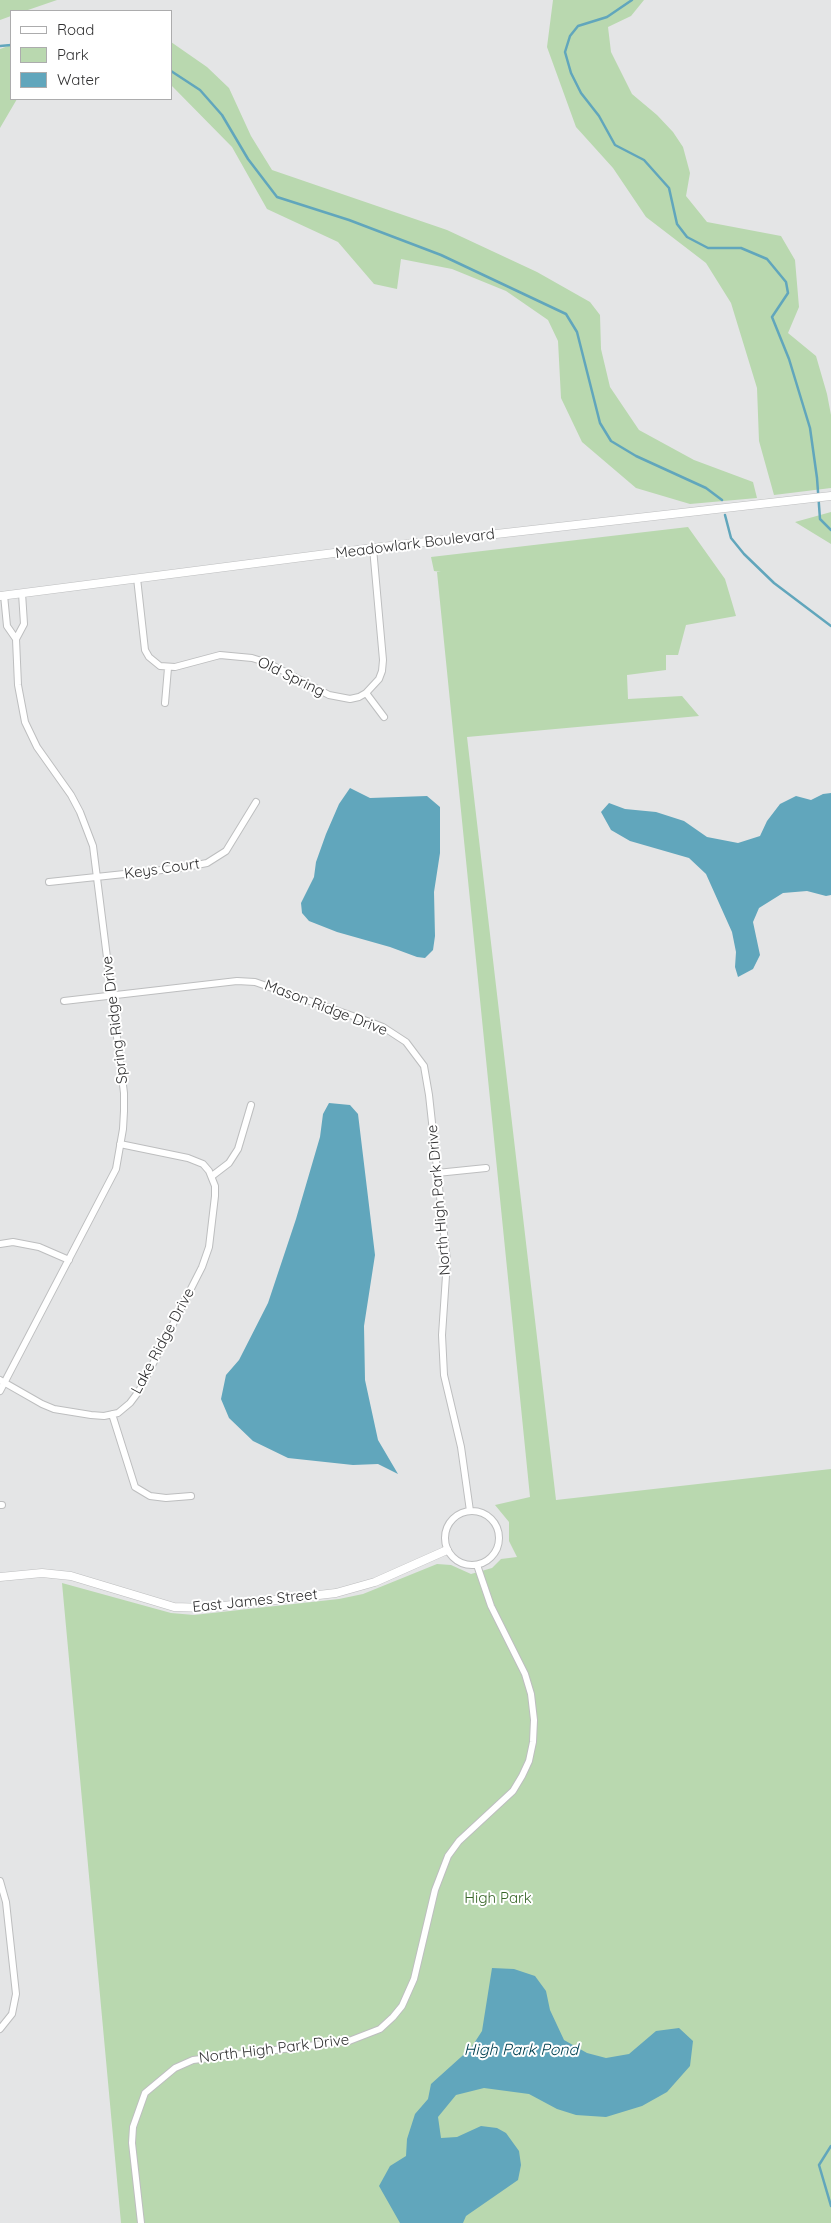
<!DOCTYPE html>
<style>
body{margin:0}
#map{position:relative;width:831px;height:2223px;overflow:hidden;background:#e4e5e6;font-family:Quicksand,sans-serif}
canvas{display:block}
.legend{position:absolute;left:10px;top:10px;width:162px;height:90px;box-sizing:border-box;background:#fff;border:1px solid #acacad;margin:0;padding:6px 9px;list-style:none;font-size:15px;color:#303031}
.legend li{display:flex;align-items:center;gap:10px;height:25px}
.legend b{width:25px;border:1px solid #acacad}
</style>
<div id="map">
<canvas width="831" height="2223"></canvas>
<ul class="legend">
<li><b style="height:6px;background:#fff"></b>Road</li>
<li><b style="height:14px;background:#b9d8af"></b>Park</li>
<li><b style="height:14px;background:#61a6bc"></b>Water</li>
</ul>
</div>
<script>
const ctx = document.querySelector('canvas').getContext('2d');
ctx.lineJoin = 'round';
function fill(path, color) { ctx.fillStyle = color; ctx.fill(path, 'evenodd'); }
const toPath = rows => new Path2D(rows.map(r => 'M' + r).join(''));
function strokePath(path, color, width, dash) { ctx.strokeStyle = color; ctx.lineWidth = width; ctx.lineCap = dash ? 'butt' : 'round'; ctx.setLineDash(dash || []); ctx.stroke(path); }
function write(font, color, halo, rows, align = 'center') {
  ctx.font = font + ' Quicksand,sans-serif'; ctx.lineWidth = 4; ctx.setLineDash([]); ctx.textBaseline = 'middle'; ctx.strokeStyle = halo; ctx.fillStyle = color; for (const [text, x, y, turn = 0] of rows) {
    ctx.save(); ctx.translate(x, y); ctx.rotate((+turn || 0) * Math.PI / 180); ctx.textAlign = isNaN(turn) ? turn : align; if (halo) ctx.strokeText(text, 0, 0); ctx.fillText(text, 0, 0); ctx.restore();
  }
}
fill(toPath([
 [0,0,57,0,25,11,11,11,11,16,0,20],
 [553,0,644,0,631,16,608,27,611,52,632,94,657,115,673,132,683,147,690,173,686,196,707,222,781,236,795,260,799,307,788,333,816,356,827,394,831,415,831,488,774,495,759,441,757,388,731,303,706,263,646,217,613,168,576,127,547,47],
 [171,42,207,67,229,88,251,136,272,170,447,230,537,272,590,302,600,315,601,349,610,387,639,430,694,460,753,482,757,498,690,504,636,488,582,442,561,398,558,341,548,320,506,291,452,269,401,259,397,289,374,284,338,242,267,209,232,147,171,85],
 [11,45,11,99,17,99,0,128,0,49],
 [831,512,831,544,795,522],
 [688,527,725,579,736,616,686,625,678,655,666,655,666,670,627,675,628,699,682,696,699,716,467,737,556,1500,831,1469,831,2223,121,2223,62,1583,171,1613,194,1615,339,1599,363,1594,437,1564,451,1565,471,1574,492,1568,501,1559,517,1557,509,1541,509,1522,495,1505,530,1497,437,572,441,572,434,571,431,557]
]), '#b9d8af');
fill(toPath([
 [350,788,370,798,427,796,440,807,440,853,434,892,435,936,433,950,425,958,417,957,390,947,337,932,309,921,302,913,301,903,314,877,316,862,326,834,339,804],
 [831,793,831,895,826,896,807,891,783,893,759,908,753,922,760,955,753,969,738,977,735,967,736,952,732,932,706,874,689,858,630,841,611,830,601,812,609,803,625,809,656,812,684,821,707,837,738,843,760,836,767,821,780,804,796,796,811,800,823,794],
 [329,1103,350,1105,358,1114,375,1255,364,1326,365,1380,378,1440,398,1474,378,1464,353,1465,288,1458,253,1441,229,1418,221,1399,226,1375,239,1360,268,1303,296,1219,320,1137,323,1114],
 [492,1968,514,1969,535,1976,546,1991,550,2010,564,2040,587,2053,606,2058,629,2054,656,2031,679,2028,693,2041,690,2066,667,2092,642,2106,606,2117,576,2115,557,2109,529,2094,484,2088,456,2095,438,2117,441,2138,457,2137,481,2126,497,2128,506,2133,519,2151,521,2165,518,2180,466,2216,463,2223,400,2223,379,2186,390,2166,406,2156,407,2139,415,2114,428,2099,431,2084,471,2048,482,2031]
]), '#61a6bc');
strokePath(toPath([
 [632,0,607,17,578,26,570,36,565,52,571,73,581,93,599,116,615,145,644,160,669,188,677,224,687,237,708,248,741,248,767,259,786,282,788,293,772,317,789,359,810,428,817,478,820,519,831,530],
 [0,46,11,45],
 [171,71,200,90,222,115,248,159,277,197,349,220,441,255,566,314,577,332,600,423,611,441,636,456,706,488,722,500],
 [725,515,731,538,744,554,774,583,831,626],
 [831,2146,819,2165,831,2206]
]), '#61a6bc', 2.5);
const minor = toPath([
 [137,578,145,650,149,657,160,666,175,667,220,655,252,658,268,663,329,695,350,699,359,697,366,693,379,679,382,671,383,660,373,548],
 [4,595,7,626,16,639,24,624,22,593],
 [366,693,384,717],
 [165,703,168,668],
 [49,882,181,868,207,863,226,851,256,802],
 [64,1001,237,981,255,982,370,1022,383,1027,406,1042,424,1066,429,1095,447,1261,442,1335,444,1375,461,1447,470,1511],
 [437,1173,486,1168],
 [212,1176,229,1163,238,1149,251,1105],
 [0,1244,13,1242,39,1247,69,1260],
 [0,1380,42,1404,54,1409,91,1415,104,1416,118,1413,130,1403,139,1391,202,1267,209,1247,215,1196,215,1186,209,1171,203,1164,188,1158,120,1144],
 [0,1391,116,1169,123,1129,124,1111,124,1093,93,846,80,812,71,795,37,747,25,722,18,685,16,639],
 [112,1414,135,1487,150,1496,166,1498,191,1496],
 [0,1505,2,1505],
 '445 1538a27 27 0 1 1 54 0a27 27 0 1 1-54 0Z',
 [0,1881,6,1902,16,1994,12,2014,0,2029],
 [141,2223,132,2143,133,2127,145,2093,175,2068,193,2060,349,2041,380,2029,393,2017,402,2006,414,1979,435,1890,448,1856,459,1841,513,1791,522,1776,529,1761,533,1742,534,1720,531,1694,525,1674,491,1606,477,1565]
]);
const tertiary = toPath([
 [0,596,373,548,831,496],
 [0,1577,42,1573,71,1576,174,1607,206,1608,336,1593,375,1582,447,1550]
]);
strokePath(minor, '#bdbebf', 8);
strokePath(tertiary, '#bdbebf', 9);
strokePath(minor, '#fff', 6);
strokePath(tertiary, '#fff', 8);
write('15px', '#303031', '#fff', [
 ["Meadowlark Boulevard",415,544,-7],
 ["Old Spring",291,677,26],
 ["Keys Court",162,869,-8],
 ["Mason Ridge Drive",326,1008,21],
 ["Spring Ridge Drive",115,1020,-97],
 ["North High Park Drive",439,1200,-95],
 ["Lake Ridge Drive",163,1341,-62],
 ["East James Street",255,1601,-6],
 ["North High Park Drive",274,2049,-7]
]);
write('15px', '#366526', '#fff', [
 ["High Park",498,1898]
]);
write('italic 16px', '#004050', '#fff', [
 ["High Park Pond",521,2050]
]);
</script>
